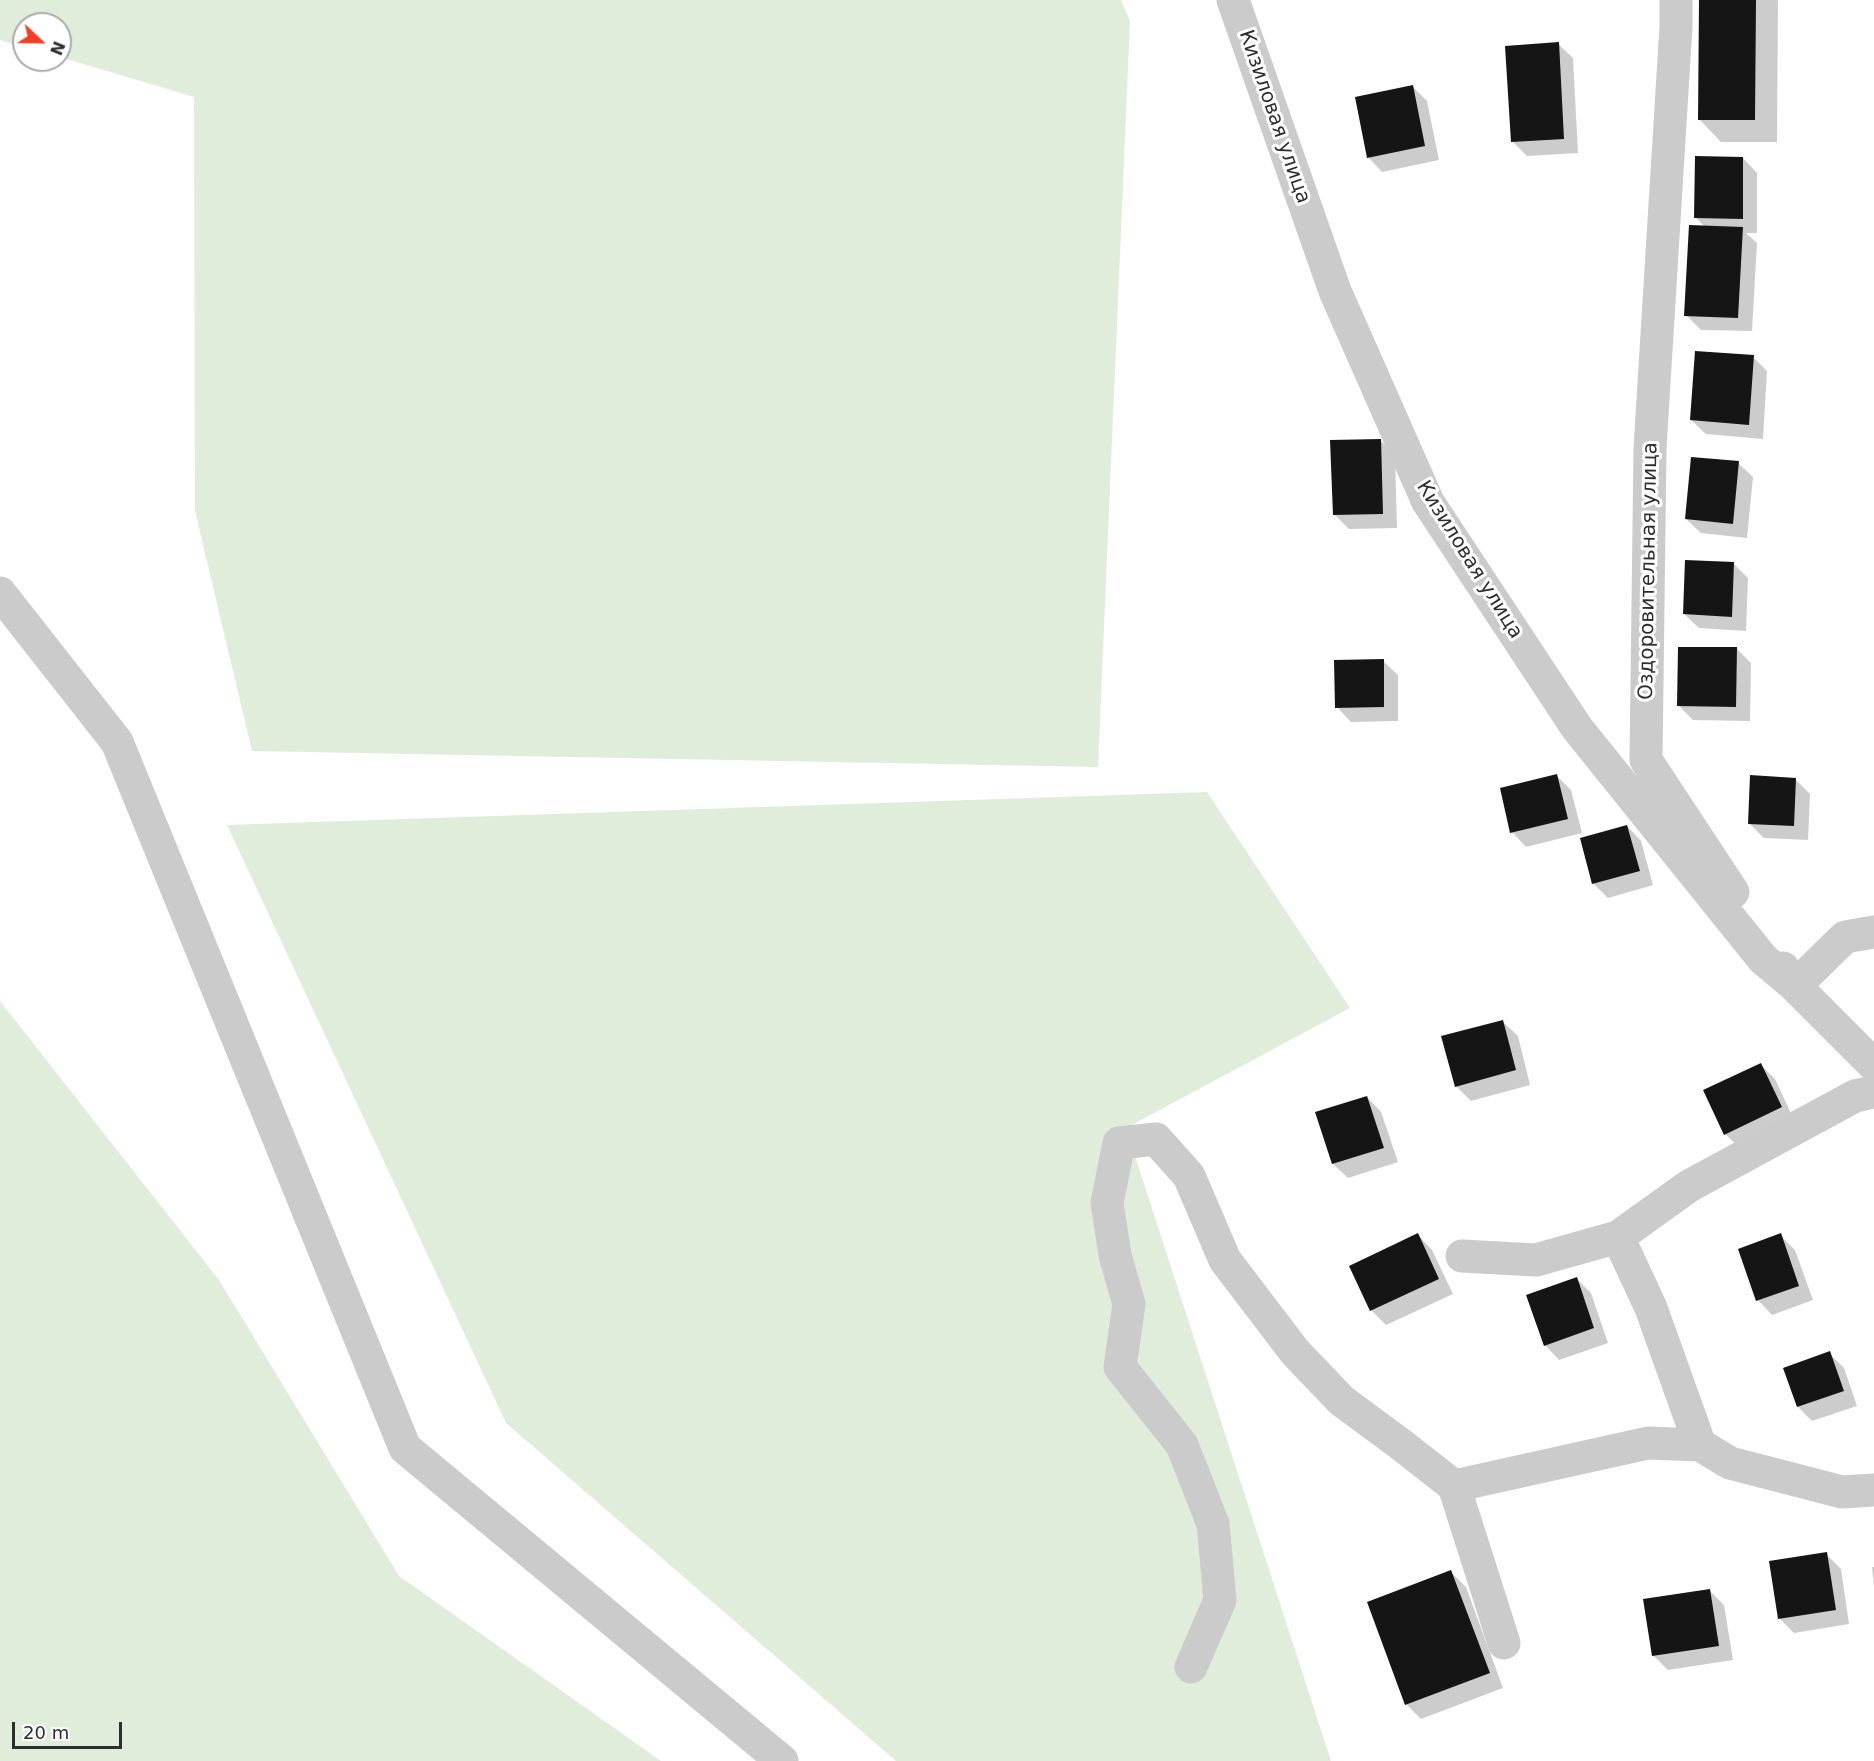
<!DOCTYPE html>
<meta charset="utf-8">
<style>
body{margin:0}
#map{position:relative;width:1874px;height:1761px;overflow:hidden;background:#fff;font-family:"DejaVu Sans",sans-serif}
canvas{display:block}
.north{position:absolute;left:12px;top:12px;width:60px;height:60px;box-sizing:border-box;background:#fff;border:2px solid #ababab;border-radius:50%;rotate:112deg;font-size:16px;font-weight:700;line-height:24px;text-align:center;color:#2e2e2e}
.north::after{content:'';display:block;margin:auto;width:21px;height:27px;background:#f53e21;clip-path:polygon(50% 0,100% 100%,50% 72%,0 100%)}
.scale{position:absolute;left:12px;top:1722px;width:110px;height:27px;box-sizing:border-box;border:3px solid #2e2e2e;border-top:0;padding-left:8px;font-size:18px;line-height:21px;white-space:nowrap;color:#2e2e2e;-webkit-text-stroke:4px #fff;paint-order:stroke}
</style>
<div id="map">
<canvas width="1874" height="1761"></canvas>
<div class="north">N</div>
<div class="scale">20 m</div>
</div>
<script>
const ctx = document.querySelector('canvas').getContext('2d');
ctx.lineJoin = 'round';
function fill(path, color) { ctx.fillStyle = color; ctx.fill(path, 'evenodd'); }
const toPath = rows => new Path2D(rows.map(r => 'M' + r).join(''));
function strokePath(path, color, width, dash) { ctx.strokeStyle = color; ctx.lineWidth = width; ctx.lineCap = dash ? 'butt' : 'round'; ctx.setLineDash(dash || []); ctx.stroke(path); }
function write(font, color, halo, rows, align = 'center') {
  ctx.font = font + ' "DejaVu Sans",sans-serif'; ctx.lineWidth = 6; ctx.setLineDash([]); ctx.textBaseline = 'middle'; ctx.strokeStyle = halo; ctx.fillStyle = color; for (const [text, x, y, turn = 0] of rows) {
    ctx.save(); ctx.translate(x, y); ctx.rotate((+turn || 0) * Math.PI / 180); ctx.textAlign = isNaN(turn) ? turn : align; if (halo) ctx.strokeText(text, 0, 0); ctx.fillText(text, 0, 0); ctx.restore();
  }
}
fill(toPath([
 [0,0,1121,0,1130,21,1098,767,252,751,195,511,194,97,60,57,60,24,24,24,24,47,0,40],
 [1207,792,1350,1008,1126,1128,1331,1761,896,1761,506,1423,227,825],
 [0,1001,219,1280,399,1576,661,1761,0,1761]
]), '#e1eddb');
fill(toPath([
 [1700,0,1778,0,1777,142,1721,142,1700,120],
 [1558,44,1573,58,1578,153,1527,156,1512,141],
 [1413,87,1427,101,1439,160,1382,172,1368,157],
 [1743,158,1757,173,1757,233,1746,233,1757,243,1752,331,1701,330,1686,315,1705,227,1696,218],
 [1753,357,1767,371,1763,439,1706,434,1691,420],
 [1380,440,1395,455,1397,528,1349,529,1334,514],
 [1738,463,1753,477,1747,538,1701,533,1686,519],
 [1733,563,1748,578,1746,631,1699,628,1684,614],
 [1737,649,1751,663,1750,721,1693,720,1679,706],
 [1383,661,1398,675,1398,721,1351,722,1337,707],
 [1557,776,1571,790,1582,833,1526,847,1512,832],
 [1795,779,1810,794,1808,840,1764,838,1749,823],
 [1627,826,1641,841,1653,885,1608,898,1593,883],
 [1503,1022,1518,1036,1530,1085,1471,1101,1456,1086],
 [1761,1065,1775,1079,1795,1122,1740,1148,1725,1134],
 [1367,1097,1381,1112,1398,1162,1348,1178,1333,1164],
 [1418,1235,1432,1250,1453,1294,1386,1325,1371,1310],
 [1780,1235,1795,1250,1813,1300,1772,1315,1758,1300],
 [1577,1279,1591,1293,1608,1343,1559,1360,1545,1345],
 [1829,1353,1844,1368,1857,1406,1812,1421,1798,1407],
 [1826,1554,1841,1569,1849,1624,1794,1633,1779,1618],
 [1872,1567,1874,1567,1874,1586],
 [1451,1572,1466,1587,1503,1688,1421,1719,1406,1704],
 [1709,1590,1724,1605,1733,1660,1668,1670,1653,1655]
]), '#0003');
fill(toPath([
 [1699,0,1756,0,1755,120,1698,120],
 [1559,42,1564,139,1511,142,1505,46],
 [1413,85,1425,146,1367,158,1355,97],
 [1695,156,1743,157,1743,219,1694,218],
 [1689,225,1743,227,1738,318,1684,316],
 [1695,351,1754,355,1749,425,1690,420],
 [1381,439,1383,514,1333,515,1330,440],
 [1691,457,1739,461,1733,524,1685,519],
 [1685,560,1734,562,1732,617,1683,614],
 [1678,647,1737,647,1736,707,1677,706],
 [1384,659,1384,707,1335,708,1334,660],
 [1557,774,1568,819,1510,833,1500,788],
 [1750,775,1796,778,1794,826,1748,824],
 [1627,825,1640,871,1592,884,1580,838],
 [1503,1020,1516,1070,1455,1087,1441,1036],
 [1761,1063,1782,1107,1724,1135,1703,1090],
 [1367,1096,1384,1148,1332,1164,1315,1112],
 [1418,1233,1439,1279,1370,1311,1349,1266],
 [1781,1233,1799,1286,1756,1301,1738,1249],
 [1577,1277,1594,1328,1544,1346,1526,1295],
 [1830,1351,1844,1391,1797,1407,1783,1368],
 [1827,1552,1836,1610,1778,1619,1769,1561],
 [1451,1570,1490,1673,1405,1705,1367,1602],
 [1710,1589,1719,1646,1652,1656,1643,1599]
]), '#151515');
strokePath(toPath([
 [1233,0,1335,291,1428,502,1577,728,1763,959,1795,986,1845,937,1874,932],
 [1676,0,1676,26,1650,448,1646,760,1733,892],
 [0,593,117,742,405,1448,782,1761],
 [1783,968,1795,986,1874,1065],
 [1462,1256,1536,1260,1618,1237],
 [1700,1445,1651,1308,1618,1237,1689,1186,1855,1096,1874,1092],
 [1454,1486,1504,1643],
 [1191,1667,1220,1600,1213,1524,1182,1445,1120,1367,1129,1304,1115,1255,1107,1203,1119,1143,1156,1139,1189,1176,1225,1260,1295,1352,1342,1401,1399,1443,1454,1486,1648,1443,1700,1445,1730,1463,1842,1492,1874,1490]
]), '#cbcbcb', 33);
write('20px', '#2e2e2e', '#fff', [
 ["Кизиловая улица",1274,117,71],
 ["Кизиловая улица",1469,560,58],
 ["Оздоровительная улица",1649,571,-89]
]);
</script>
